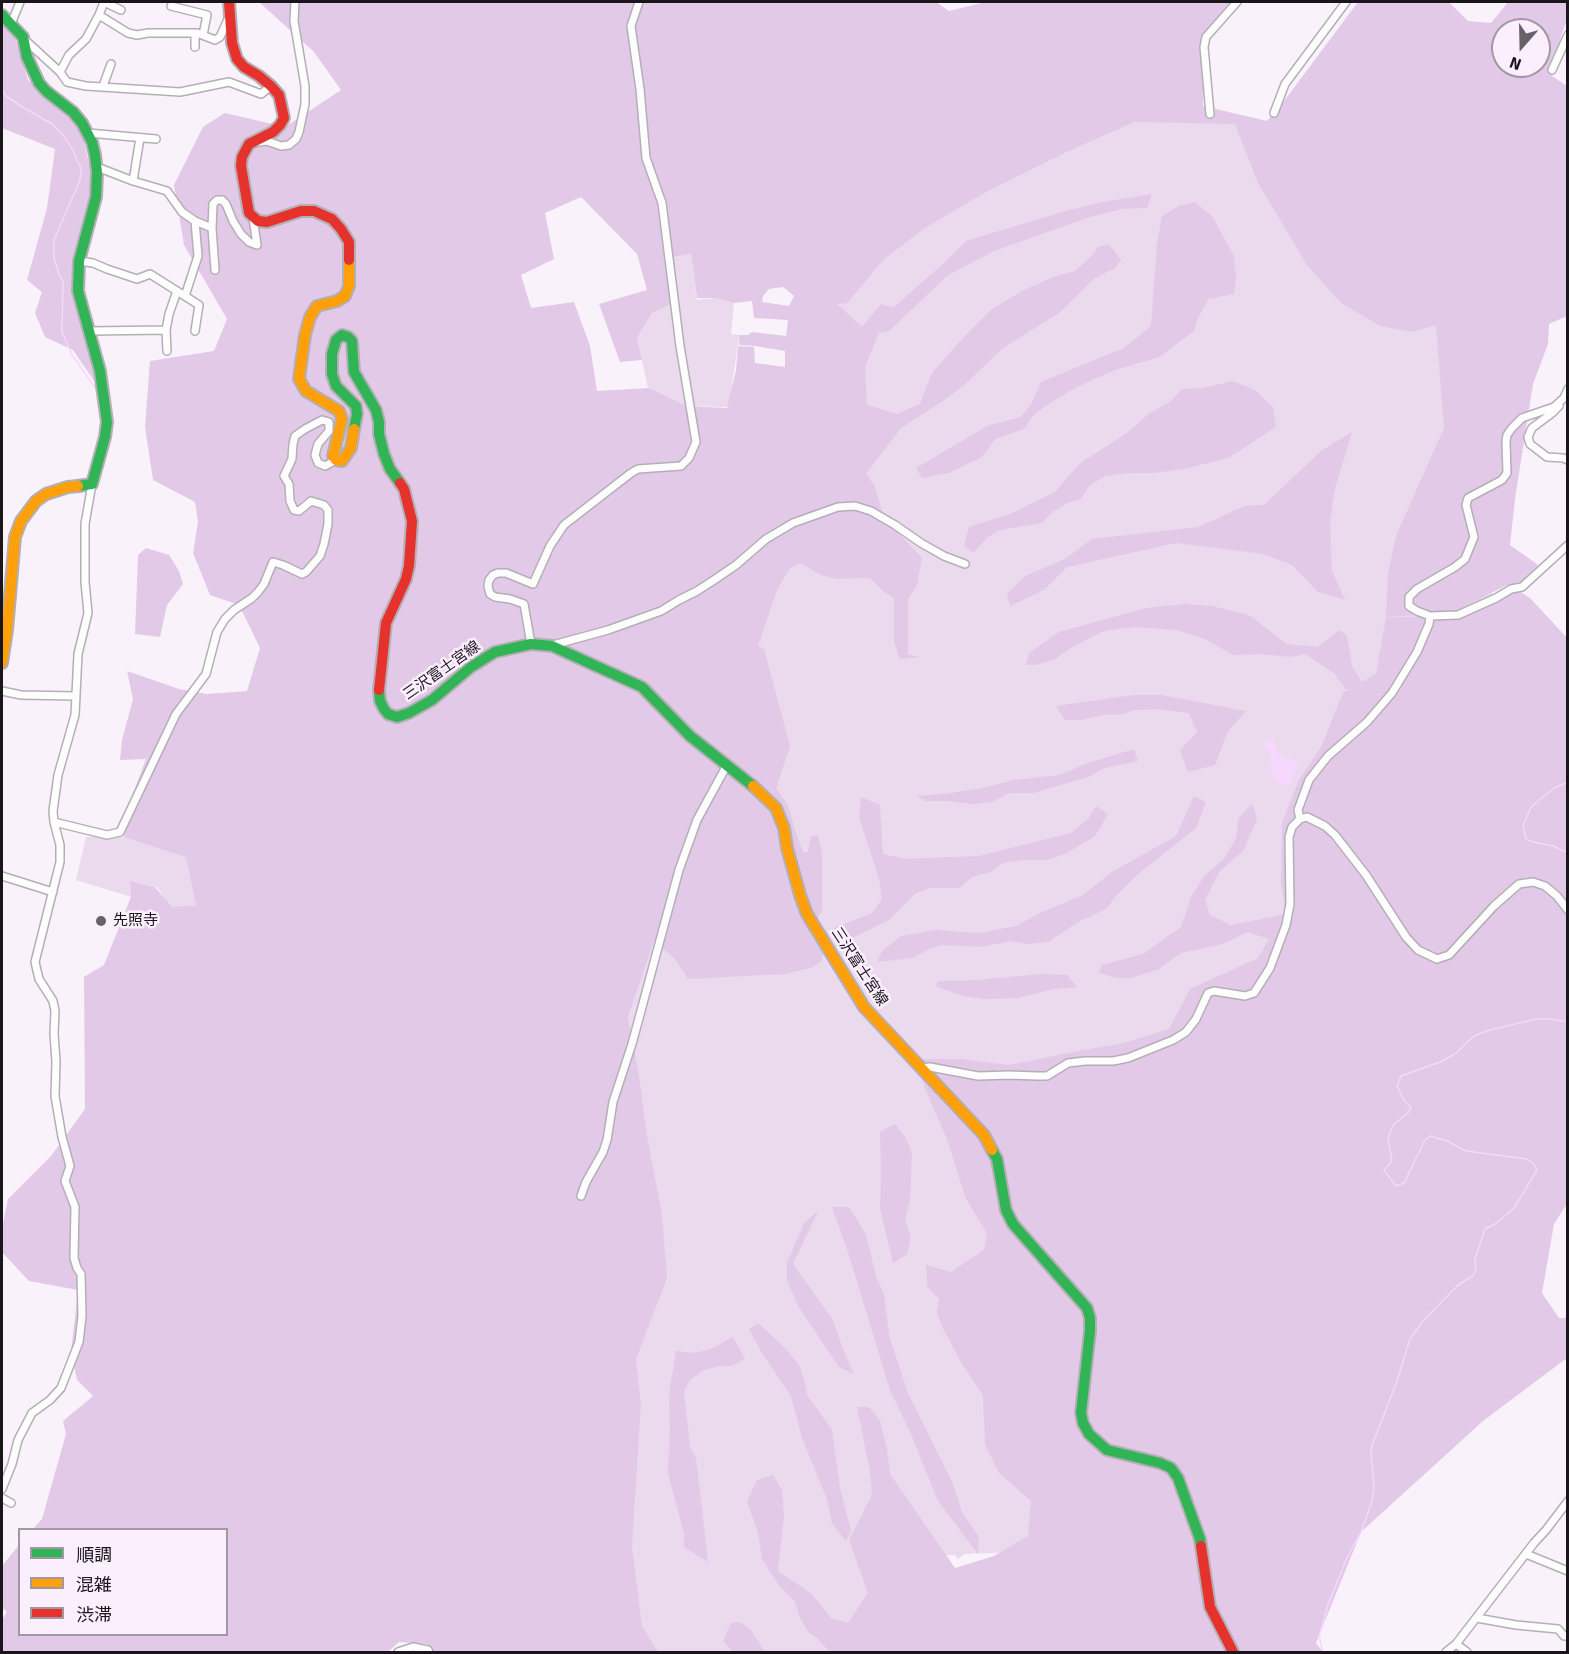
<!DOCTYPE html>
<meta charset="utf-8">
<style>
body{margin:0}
#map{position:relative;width:1569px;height:1654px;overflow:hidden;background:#f9f2fa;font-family:Signika,"Noto Sans JP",sans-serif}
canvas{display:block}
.frame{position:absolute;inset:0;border:3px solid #1a151a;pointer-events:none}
.legend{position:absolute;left:18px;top:1528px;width:210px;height:108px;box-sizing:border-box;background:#fbeffe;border:2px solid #a198a3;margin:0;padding:8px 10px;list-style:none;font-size:18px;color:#1a151a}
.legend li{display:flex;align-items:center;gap:12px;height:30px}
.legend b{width:30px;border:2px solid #a198a3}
.north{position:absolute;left:1491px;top:18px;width:60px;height:60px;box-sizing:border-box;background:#fbeffe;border:2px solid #a198a3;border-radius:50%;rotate:200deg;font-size:16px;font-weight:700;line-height:24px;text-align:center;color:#1a151a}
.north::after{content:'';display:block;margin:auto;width:21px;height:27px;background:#686268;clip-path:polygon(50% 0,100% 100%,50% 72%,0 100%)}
</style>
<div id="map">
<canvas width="1569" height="1654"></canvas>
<div class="frame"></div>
<ul class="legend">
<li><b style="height:8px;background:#30b455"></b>順調</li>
<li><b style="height:8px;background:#ff9f0a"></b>混雑</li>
<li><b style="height:8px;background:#e5322d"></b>渋滞</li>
</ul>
<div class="north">N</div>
</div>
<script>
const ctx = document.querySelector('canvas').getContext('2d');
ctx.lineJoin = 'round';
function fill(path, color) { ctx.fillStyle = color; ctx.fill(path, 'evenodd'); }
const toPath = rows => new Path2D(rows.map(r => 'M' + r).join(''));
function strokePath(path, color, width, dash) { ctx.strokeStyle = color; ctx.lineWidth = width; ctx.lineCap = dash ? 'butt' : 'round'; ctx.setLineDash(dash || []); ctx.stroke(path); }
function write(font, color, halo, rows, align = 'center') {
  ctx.font = font + ' Signika,"Noto Sans JP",sans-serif'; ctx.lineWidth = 5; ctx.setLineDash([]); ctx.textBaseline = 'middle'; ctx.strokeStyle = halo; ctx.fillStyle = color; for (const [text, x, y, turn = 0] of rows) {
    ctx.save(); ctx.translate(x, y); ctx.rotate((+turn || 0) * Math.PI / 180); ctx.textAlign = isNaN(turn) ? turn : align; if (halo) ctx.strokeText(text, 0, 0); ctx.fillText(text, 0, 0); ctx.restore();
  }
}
fill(toPath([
 [1079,121,1242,121,1438,321,1495,610,1059,1550,965,1554,958,1559,955,1555,914,1557,904,1652,630,1652,623,1304,647,1136,639,1074,628,1017,654,940,709,527,794,373,844,274],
 [691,254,697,300,715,298,734,303,731,334,739,335,729,407,686,406,648,388,637,338,653,312,669,258],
 [86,837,124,837,186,856,196,907,171,908,157,887,130,881,131,897,76,880]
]), '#ebd9ee');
fill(toPath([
 [259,2,936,2,949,11,986,2,1231,2,1204,50,1203,106,1267,121,1284,101,1358,2,1449,2,1468,21,1491,23,1508,2,1567,2,1567,19,1561,36,1552,76,1567,86,1567,316,1549,324,1548,344,1533,384,1515,499,1510,545,1538,565,1520,584,1507,585,1452,613,1386,617,1388,574,1396,536,1444,428,1436,325,1412,332,1380,326,1341,303,1307,265,1258,183,1235,124,1134,122,1073,149,984,193,925,228,884,259,847,303,837,304,862,327,881,304,893,308,944,263,966,241,1069,210,1108,201,1152,194,1147,208,1121,209,1090,217,994,251,948,275,889,331,879,333,865,367,867,405,897,414,920,404,932,373,964,337,992,309,1024,290,1053,277,1075,271,1094,254,1098,247,1109,244,1121,260,1115,268,1095,278,1059,313,1003,348,963,386,940,403,901,428,866,474,875,487,884,518,922,558,917,585,908,599,908,654,920,657,900,659,894,642,894,598,883,591,870,578,836,579,821,575,800,563,790,568,777,590,758,646,764,649,790,746,776,788,788,806,796,833,803,852,808,852,811,836,818,835,822,853,822,910,815,923,825,947,822,961,811,968,785,974,688,979,675,959,654,941,628,1017,639,1074,647,1136,662,1215,667,1278,636,1359,641,1403,632,1547,642,1626,658,1652,434,1652,427,1644,399,1642,388,1652,2,1652,2,1620,7,1612,2,1607,2,1566,19,1545,20,1634,226,1634,226,1530,33,1529,42,1519,66,1434,63,1421,93,1396,77,1380,71,1352,78,1290,29,1281,2,1252,2,1229,8,1199,51,1156,85,1109,84,977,104,965,131,897,130,881,155,887,172,907,196,906,186,857,124,837,128,807,146,759,120,760,122,740,133,699,127,671,179,689,207,694,247,691,260,648,239,605,210,595,193,553,198,522,195,502,153,480,145,427,150,361,214,351,227,319,184,245,174,185,203,127,225,113,285,127,341,90,314,52],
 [1503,30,1539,30,1539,66,1503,66],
 [581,197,637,254,647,290,599,304,620,362,642,360,637,338,653,312,671,304,669,258,691,254,697,298,715,298,734,303,752,301,754,318,788,320,786,336,752,332,748,335,739,335,739,345,755,346,785,351,785,367,755,363,754,347,738,346,736,370,727,408,686,406,649,388,597,391,590,346,574,302,531,308,521,275,554,259,545,213],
 [783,287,794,296,789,306,762,302,763,296,769,289],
 [2,22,14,34,28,80,71,119,83,135,94,188,78,247,72,294,88,334,97,385,73,350,45,337,35,313,42,292,27,280,47,208,55,149,2,128],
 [1195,202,1212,216,1234,256,1236,278,1234,294,1208,299,1197,320,1194,331,1159,357,1115,370,1075,388,1045,406,1032,417,1024,429,995,439,982,457,949,473,922,478,916,468,989,425,1021,417,1032,403,1041,382,1124,348,1151,326,1157,243,1162,216,1179,206],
 [1233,381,1255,390,1273,407,1276,427,1228,458,1188,468,1155,473,1130,473,1105,476,1089,486,1081,499,1067,503,1051,513,1042,523,1000,530,988,537,973,553,964,545,969,527,1010,514,1055,492,1079,464,1127,433,1150,413,1171,401,1182,389,1203,388],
 [1352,432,1334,492,1330,525,1332,571,1345,600,1318,592,1292,565,1264,554,1176,543,1067,567,1044,590,1010,606,1007,594,1025,576,1065,559,1092,539,1198,527,1245,506,1264,505,1321,451],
 [146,548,169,555,179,571,183,584,167,605,160,637,135,634,138,555],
 [1517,590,1530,598,1568,639,1568,1202,1554,1224,1542,1293,1559,1318,1567,1318,1567,1358,1483,1421,1361,1532,1316,1643,1323,1652,830,1652,817,1638,809,1633,800,1618,795,1602,778,1584,762,1559,758,1532,747,1502,757,1480,773,1475,782,1490,784,1516,778,1571,812,1594,831,1618,848,1623,868,1593,849,1540,872,1495,870,1471,857,1407,869,1407,880,1421,887,1449,890,1474,955,1568,994,1556,1028,1536,1031,1501,999,1473,985,1444,983,1395,962,1364,943,1328,937,1313,939,1299,927,1286,926,1265,951,1272,984,1250,987,1233,966,1199,947,1139,924,1086,919,1059,961,1059,1009,1065,1078,1051,1124,1043,1169,1029,1190,989,1258,958,1269,939,1248,932,1223,944,1181,953,1159,969,1131,978,1116,978,1099,973,1102,965,1143,954,1181,927,1191,897,1205,875,1223,860,1236,839,1238,819,1252,804,1257,819,1243,851,1219,872,1205,900,1210,915,1231,925,1282,915,1285,910,1281,882,1282,823,1299,780,1321,747,1343,693,1352,688,1346,690,1334,673,1305,654,1291,657,1259,654,1233,655,1205,639,1177,630,1134,627,1103,631,1069,649,1055,659,1036,665,1026,665,1029,653,1059,632,1146,608,1184,604,1212,606,1249,615,1287,644,1318,647,1339,630,1347,636,1352,666,1362,682,1376,674,1386,618,1453,615,1489,605],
 [1134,695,1161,695,1246,711,1228,731,1215,765,1188,772,1180,750,1197,732,1189,713,1154,709,1135,710,1122,714,1103,715,1081,720,1065,720,1056,706],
 [1134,749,1138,761,1104,768,1088,777,1033,793,1009,793,992,802,973,804,947,801,925,801,917,796,944,794,983,788,1013,780,1060,775,1085,764],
 [1194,796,1206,802,1196,828,1138,874,1116,896,1106,909,1078,922,1048,942,1027,944,1011,941,981,947,942,945,931,948,913,958,877,962,882,951,901,936,935,930,979,933,1016,926,1042,912,1083,895,1112,872,1176,836],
 [861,797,880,805,883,854,906,859,979,856,1071,833,1089,818,1096,806,1108,814,1095,836,1065,854,1046,860,1022,860,1003,863,991,872,972,877,960,888,930,888,916,893,889,920,846,941,836,938,833,928,871,914,882,899,879,879,859,817],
 [1041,974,1067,975,1077,987,1054,989,1018,998,986,999,962,996,936,986,938,981,977,980],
 [895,1124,906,1138,912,1153,910,1199,905,1221,911,1237,907,1254,893,1263,880,1208,881,1170,880,1132],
 [832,1207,849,1207,866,1235,876,1276,884,1294,889,1335,907,1391,953,1484,962,1512,979,1537,978,1554,938,1501,911,1434,890,1390,848,1252],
 [818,1211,793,1264,833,1320,843,1349,854,1374,839,1367,798,1306,787,1280,787,1263,804,1223],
 [758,1323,786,1349,799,1365,805,1383,807,1395,832,1430,840,1488,851,1531,846,1541,832,1523,827,1499,802,1438,791,1396,762,1353,749,1329],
 [733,1337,745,1359,732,1366,719,1366,704,1370,690,1380,684,1391,690,1447,696,1458,708,1562,684,1547,684,1534,668,1473,670,1431,669,1394,676,1351,696,1353,713,1348],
 [739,1622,750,1629,765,1652,733,1652,723,1641,731,1623]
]), '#e2c9e7');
fill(toPath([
 [1270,738,1275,743,1278,753,1281,756,1297,761,1295,775,1288,786,1274,780,1272,776,1271,755,1263,744]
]), '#f6d7fd');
strokePath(toPath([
 [2,90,7,97,21,106,52,124,62,134,70,145,81,168,80,180,54,240,54,259,60,277,63,281,62,332,72,355,96,389],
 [1568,782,1554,788,1531,807,1523,826,1526,839,1533,842,1553,846,1568,853],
 [1323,1652,1319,1637,1328,1605,1346,1560,1361,1532,1372,1501,1374,1487,1371,1453,1372,1445,1396,1384,1410,1339,1423,1321,1458,1285,1473,1276,1476,1270,1475,1259,1485,1229,1495,1224,1514,1208,1537,1170,1533,1163,1527,1159,1466,1151,1447,1141,1430,1136,1425,1140,1404,1183,1396,1186,1384,1170,1392,1161,1388,1138,1393,1125,1408,1113,1411,1108,1404,1100,1397,1086,1401,1076,1440,1062,1455,1054,1474,1036,1490,1030,1536,1019,1551,1019,1568,1022]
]), '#f6d7fd', 1.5);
const street = toPath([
 [104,2,121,10],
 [171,6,207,15,203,35],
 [99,15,128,33,137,35,148,33,197,33,215,40,220,37,229,17],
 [11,24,20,2],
 [24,39,60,72,69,55,86,39,99,15,104,2],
 [195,47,195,33],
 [1552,70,1568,35],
 [60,72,67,82,86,86,180,92,229,82,261,94,271,86],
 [103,86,111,64],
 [1274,113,1285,84,1346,2],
 [1210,114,1204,47,1206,37,1237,2],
 [88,133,156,139],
 [259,142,267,141,281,146,289,145,296,139,299,132,305,104,305,86,294,21,295,2],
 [97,167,133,181,167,191,182,212,195,221,212,228],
 [133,181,140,138],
 [79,261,93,263,107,269,137,279,150,274,199,305,195,331],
 [215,270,212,228,213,204,217,200,222,200,226,204,233,221,241,234,249,242,257,245,253,218],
 [185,296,198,256,195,221],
 [90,331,166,330],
 [167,351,166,330,169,314,177,291],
 [1568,389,1564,398,1554,407,1522,418,1512,428,1507,435,1506,441,1507,473,1502,480,1468,498,1466,505,1474,537,1465,559,1455,567,1417,589,1409,597,1409,606,1417,611,1430,616,1458,615,1496,598,1511,589,1522,587,1568,545],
 [1559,406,1552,413,1532,428,1528,437,1530,444,1547,457,1563,458,1568,460],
 [531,644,524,604,510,599,495,597,490,594,488,586,489,580,493,575,498,573,506,573,533,584,550,546,564,525,631,473,638,469,681,466,689,458,696,442,680,346,662,203,646,158,640,89,631,26,639,2],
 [553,645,608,630,661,611,679,600,697,591,714,580,736,565,766,539,793,523,838,507,855,506,871,511,895,525,921,543,944,556,965,564],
 [2,691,21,695,75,696],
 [1300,819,1298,810,1309,780,1328,756,1367,722,1392,693,1417,652,1429,624,1430,616],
 [54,822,107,835,120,832,176,714,206,674,217,632,225,619,234,610,252,598,258,592,264,584,273,562,283,565,302,574,306,572,320,556,324,544,328,524,328,510,324,505,311,501,299,511,294,510,290,501,289,484,284,476,292,459,293,444,295,436,305,429,322,420,329,422,329,431,318,444,315,455,318,463,325,466,336,460],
 [2,876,53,892],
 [921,1068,930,1067,978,1076,1009,1075,1037,1076,1047,1076,1068,1063,1085,1061,1113,1061,1128,1058,1173,1040,1186,1032,1196,1019,1208,993,1214,991,1245,996,1254,993,1270,968,1286,925,1290,904,1289,837,1292,827,1300,819,1307,817,1325,826,1335,835,1366,875,1406,937,1418,950,1437,959,1449,955,1494,906,1519,884,1533,882,1545,886,1557,896,1568,910],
 [581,1196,586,1182,603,1152,607,1140,613,1102,632,1044,679,870,697,820,727,765],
 [2,1489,12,1464,18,1440,32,1413,50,1400,61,1388,79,1342,82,1316,81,1274,77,1268,74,1258,75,1207,65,1181,70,1166,62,1137,55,1096,56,1061,54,1034,55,1011,53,1001,39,979,35,962,60,862,60,845,54,822,53,811,58,775,75,715,78,654,88,613,85,582,85,524,92,484],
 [2,1498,11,1503],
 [1526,1554,1568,1571],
 [1477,1618,1516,1625,1558,1629,1564,1636,1568,1636],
 [1456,1644,1467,1652],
 [398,1652,413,1647,428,1650,429,1652],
 [1446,1652,1456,1644,1534,1543,1546,1530,1568,1501]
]);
const fast = toPath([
 [2,15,23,37,27,57,39,83,46,91,73,112,82,123,92,142,95,155,97,172,96,197,79,261,78,291,100,371,107,422,105,437,92,484,78,486],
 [354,429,357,414,356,406,336,386,332,374,332,354,336,340,342,335,348,337,352,341,354,372,376,410,379,422,379,434,384,454,390,469,400,483],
 [379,690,380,701,384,709,388,714,397,717,409,713,432,700,471,667,495,652,531,644,552,646,642,687,690,736,753,786],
 [992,1150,997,1159,1006,1210,1013,1224,1087,1308,1090,1318,1090,1331,1081,1413,1083,1423,1089,1434,1107,1450,1160,1463,1171,1468,1178,1478,1200,1539,1201,1546]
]);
const slow = toPath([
 [349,260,349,286,345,296,337,301,317,306,310,317,305,335,299,379,306,391,339,411,342,419,333,456,336,460,342,461,351,448,354,429],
 [2,663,7,630,15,537,21,521,36,501,46,494,68,487,78,486],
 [753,786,776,808,784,828,787,848,800,895,807,914,864,1007,984,1135,992,1150]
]);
const jam = toPath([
 [229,2,232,43,237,59,244,67,259,76,271,86,279,95,284,118,280,125,273,132,249,144,242,157,241,166,249,213,258,221,267,222,301,211,314,211,332,219,341,229,349,242,349,260],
 [379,690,386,623,406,579,409,566,412,521,404,489,400,483],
 [1201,1546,1210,1607,1233,1652]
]);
strokePath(street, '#b4afb5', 10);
strokePath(fast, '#b4afb5', 14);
strokePath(slow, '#b4afb5', 14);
strokePath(jam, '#b4afb5', 14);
strokePath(street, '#fefdfe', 7);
strokePath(fast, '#30b455', 10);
strokePath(slow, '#ff9f0a', 10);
strokePath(jam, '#e5322d', 10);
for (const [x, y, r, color] of [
 [101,921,6,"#686268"]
]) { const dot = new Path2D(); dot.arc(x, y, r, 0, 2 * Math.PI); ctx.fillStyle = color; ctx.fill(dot); strokePath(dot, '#fbeffe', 2); }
write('15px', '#1a151a', '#fbeffe', [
 ["三沢富士宮線",442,671,-35],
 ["三沢富士宮線",859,967,57]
]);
write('15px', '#1a151a', '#fbeffe', [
 ["先照寺",113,921]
], 'left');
</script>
